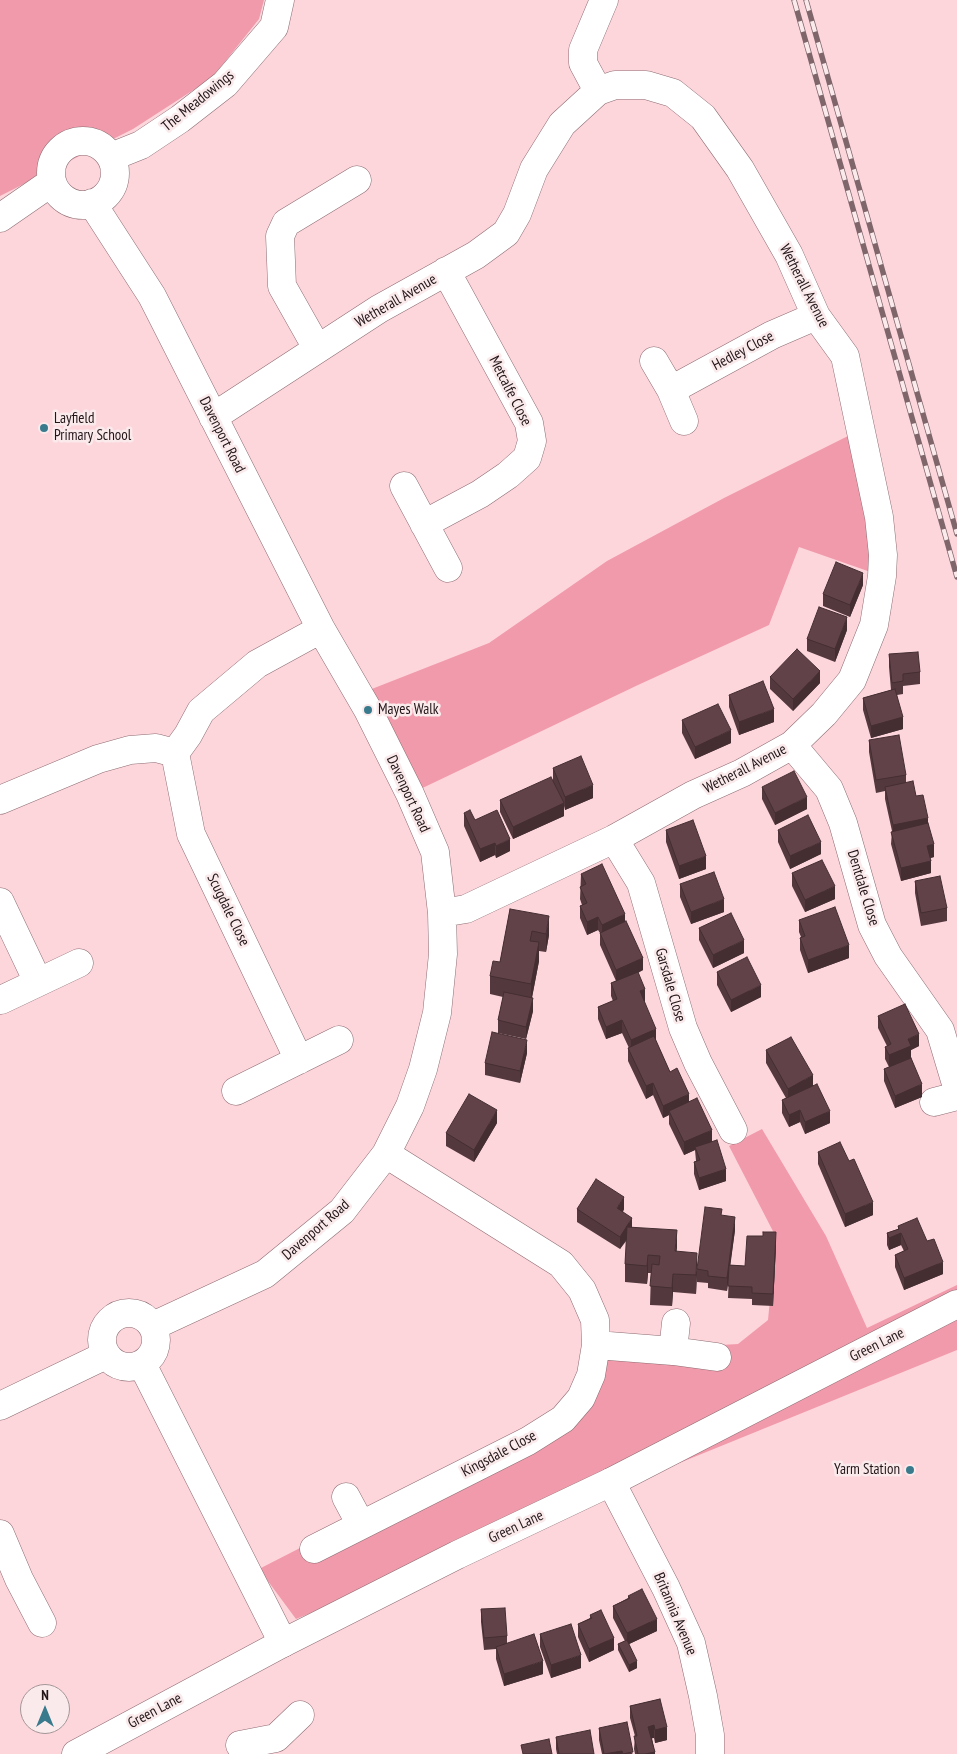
<!DOCTYPE html>
<style>
body{margin:0}
#map{position:relative;width:957px;height:1754px;overflow:hidden;background:#fdd6dc;font-family:"PT Sans Narrow",sans-serif}
canvas{display:block}
.north{position:absolute;left:20px;top:1684px;width:50px;height:50px;box-sizing:border-box;background:#faeaec;border:1px solid #a49597;border-radius:50%;rotate:0deg;font-size:14px;font-weight:700;line-height:20px;text-align:center;color:#221518}
.north::after{content:'';display:block;margin:auto;width:18px;height:22px;background:#397b8c;clip-path:polygon(50% 0,100% 100%,50% 72%,0 100%)}
</style>
<div id="map">
<canvas width="957" height="1754"></canvas>
<div class="north">N</div>
</div>
<script>
const ctx = document.querySelector('canvas').getContext('2d');
ctx.lineJoin = 'round';
function fill(path, color) { ctx.fillStyle = color; ctx.fill(path, 'evenodd'); }
const toPath = rows => new Path2D(rows.map(r => 'M' + r).join(''));
function strokePath(path, color, width, dash) { ctx.strokeStyle = color; ctx.lineWidth = width; ctx.lineCap = dash ? 'butt' : 'round'; ctx.setLineDash(dash || []); ctx.stroke(path); }
function write(font, color, halo, rows, align = 'center') {
  ctx.font = font + ' "PT Sans Narrow",sans-serif'; ctx.lineWidth = 5; ctx.setLineDash([]); ctx.textBaseline = 'middle'; ctx.strokeStyle = halo; ctx.fillStyle = color; for (const [text, x, y, turn = 0] of rows) {
    ctx.save(); ctx.translate(x, y); ctx.rotate((+turn || 0) * Math.PI / 180); ctx.textAlign = isNaN(turn) ? turn : align; if (halo) ctx.strokeText(text, 0, 0); ctx.fillText(text, 0, 0); ctx.restore();
  }
}
fill(toPath([
 [0,0,264,0,259,19,212,78,133,129,0,196],
 [860,430,882,576,799,547,769,625,638,685,410,794,359,694,489,643,607,561,724,498],
 [762,1129,826,1236,867,1328,957,1285,957,1350,296,1619,259,1569,546,1422,604,1352,738,1344,768,1320,776,1237,729,1146]
]), '#f19aab');
const minor = toPath([
 [598,91,583,63,583,50,604,0],
 '51 173a32 32 0 1 1 64 0a32 32 0 1 1-64 0Z',
 [111,157,141,145,180,119,225,84,274,27,280,0],
 [92,203,152,296,321,629,368,710,410,794,435,852,442,913,443,954,437,1013,423,1069,410,1106,386,1154,342,1211,265,1274,153,1326],
 [0,218,52,182],
 [317,348,282,286,280,236,286,223,357,180],
 [654,361,671,390,684,421],
 [671,390,772,335,816,316],
 [213,417,379,309,476,255,506,233,517,214,534,169,562,124,598,91,615,85,646,85,673,93,703,117,740,169,789,255,816,316,845,356,879,517,883,555,882,576,874,625,852,680,824,714,792,745,742,773,693,795,614,839,466,909,442,913],
 [404,486,448,568],
 [424,524,480,494,508,475,527,458,532,441,529,423,446,271],
 [792,745,829,789,843,823,872,925,888,956,940,1030,957,1087],
 [0,800,98,759,130,750,156,748,175,753],
 [614,839,641,883,683,1028,698,1063,733,1130],
 [0,902,38,982],
 [1,1000,79,963],
 [299,1060,191,834,175,753,188,735,201,711,257,664,321,629],
 [236,1091,339,1040],
 [934,1102,957,1096],
 '102 1340a27 27 0 1 1 54 0a27 27 0 1 1-54 0Z',
 [596,1345,673,1351,717,1357],
 [673,1351,676,1323],
 [142,1364,283,1643],
 [0,1406,106,1355],
 [611,1482,666,1588,691,1643,703,1696,710,1735,710,1754],
 [346,1497,361,1525],
 [0,1534,19,1579,42,1623],
 [314,1549,528,1441,563,1419,581,1398,591,1375,596,1345,595,1320,582,1290,561,1264,386,1154],
 [240,1745,276,1738,300,1715]
]);
const major = toPath([
 [76,1754,283,1643,457,1555,611,1482,957,1304]
]);
strokePath(minor, '#8d6c72', 29);
strokePath(major, '#8d6c72', 29);
strokePath(minor, '#fff', 28);
strokePath(major, '#fff', 28);
const rail = toPath([
 [794,0,957,577],
 [806,0,957,534]
]);
strokePath(rail, '#7e666b', 5.5);
strokePath(rail, '#faeaec', 4, [11]);
fill(toPath([
 [863,585,850,617,823,606,823,594],
 [847,630,835,662,807,651,807,639],
 [889,654,920,672,920,684,903,686,903,694,897,695,903,729,871,738,863,710,863,698,891,690,889,667],
 [770,677,820,683,793,711,770,689],
 [729,695,774,722,739,735,729,707],
 [682,720,731,743,695,759,682,733],
 [869,740,906,775,906,782,916,796,928,823,934,857,930,858,931,873,901,881,891,844,892,831,885,799,885,791,876,793,869,752],
 [553,768,593,798,565,810,564,806,564,816,513,839,500,812,500,800,553,780],
 [762,787,807,809,775,825,762,799],
 [464,813,475,820,510,851,496,858,495,855,480,862,464,826],
 [666,830,706,869,679,879,666,842],
 [778,830,821,854,790,869,778,842],
 [792,873,835,899,805,912,792,886],
 [581,874,625,921,643,970,638,973,644,1001,656,1041,670,1072,712,1141,726,1181,699,1190,694,1174,694,1162,696,1161,695,1150,684,1155,669,1124,669,1115,663,1118,653,1095,646,1099,628,1061,628,1048,629,1048,622,1033,606,1039,598,1019,598,1007,613,1001,611,996,611,983,616,981,600,945,600,933,598,930,587,935,580,918,580,906,582,905,580,899],
 [915,881,947,908,947,921,921,926,915,893],
 [680,884,724,912,691,924,680,897],
 [510,909,549,935,546,952,539,951,539,961,532,998,533,1011,526,1039,498,1033,498,1020,503,997,490,994,490,976,500,962],
 [799,920,849,958,808,973,800,950,800,938,801,937,799,932],
 [699,928,744,953,713,968,699,940],
 [717,972,761,997,731,1012,717,985],
 [878,1016,919,1046,911,1050,911,1058,922,1097,895,1108,884,1081,884,1069,889,1067,885,1059,885,1047,887,1046,878,1028],
 [766,1050,813,1086,830,1123,805,1134,800,1122,789,1127,782,1113,782,1100,786,1098,766,1063],
 [527,1053,520,1083,485,1075,485,1063],
 [497,1123,474,1162,446,1146,446,1133],
 [818,1152,873,1215,845,1227,818,1164],
 [577,1209,624,1209,623,1212,632,1227,676,1252,697,1272,696,1294,673,1292,672,1306,650,1305,651,1273,648,1273,647,1284,625,1282,625,1264,627,1240,620,1249,577,1222],
 [722,1216,735,1230,730,1265,745,1266,776,1245,773,1306,752,1305,752,1299,728,1298,729,1272,727,1291,708,1288,708,1283,697,1282,697,1269],
 [898,1226,927,1241,943,1274,904,1290,895,1267,895,1255,904,1251,901,1245,889,1250,887,1245,887,1233,898,1229],
 [628,1596,657,1631,629,1644,637,1668,629,1672,618,1650,618,1644,625,1641,613,1618,613,1606,628,1598],
 [481,1609,507,1636,507,1643,543,1674,504,1686,496,1659,496,1649,484,1650,481,1622],
 [590,1615,614,1650,589,1662,578,1637,578,1624,590,1618],
 [540,1634,581,1668,551,1678,540,1647],
 [660,1699,667,1740,655,1743,654,1738,652,1738,655,1754,635,1754,634,1749,635,1736,630,1718,630,1706],
 [599,1728,633,1754,602,1754,599,1740],
 [556,1737,594,1754,557,1754,556,1749]
]), '#53393e');
fill(toPath([
 [863,573,863,585,850,617,850,605],
 [847,617,847,630,835,662,835,649],
 [820,671,820,683,793,711,793,699],
 [774,709,774,722,739,735,739,722],
 [903,717,903,729,871,738,871,726],
 [731,730,731,743,695,759,695,747],
 [593,785,593,798,565,810,565,797],
 [807,797,807,809,775,825,775,813],
 [564,803,564,816,513,839,513,827],
 [928,818,928,830,893,838,893,825],
 [510,839,510,851,496,858,496,846],
 [821,842,821,854,790,869,790,856],
 [495,843,495,855,480,862,480,849],
 [934,844,934,857,927,859,927,846],
 [706,856,706,869,679,879,679,866],
 [931,861,931,873,901,881,901,868],
 [835,886,835,899,805,912,805,900],
 [724,899,724,912,691,924,691,912],
 [625,914,625,926,602,938,602,925],
 [549,916,549,935,546,952,546,934],
 [598,917,598,930,587,935,587,922],
 [744,940,744,953,713,968,713,955],
 [539,942,539,961,531,1002,531,984],
 [849,945,849,958,808,973,808,960],
 [643,958,643,970,616,982,616,970],
 [761,985,761,997,731,1012,731,1000],
 [645,989,645,1001,640,1003,640,991],
 [533,998,533,1011,526,1039,526,1027],
 [622,1020,622,1033,606,1039,606,1027],
 [656,1029,656,1042,631,1053,631,1040],
 [919,1034,919,1046,911,1050,911,1058,889,1068,889,1055,908,1039],
 [527,1040,527,1053,520,1083,520,1071],
 [813,1075,813,1088,788,1101,788,1089],
 [653,1083,653,1095,646,1099,646,1086],
 [922,1084,922,1097,895,1108,895,1096],
 [689,1094,689,1106,669,1111,669,1115,663,1118,663,1106],
 [497,1110,497,1123,474,1162,474,1150],
 [800,1110,800,1122,789,1127,789,1115],
 [830,1111,830,1123,805,1134,805,1122],
 [712,1130,712,1142,695,1147,695,1150,684,1155,684,1142],
 [726,1169,726,1181,699,1190,699,1178],
 [624,1197,624,1209,617,1221,617,1208],
 [873,1202,873,1215,845,1227,845,1214],
 [735,1217,735,1230,727,1291,727,1278],
 [632,1218,632,1230,620,1249,620,1237],
 [677,1230,677,1248,675,1270,675,1251],
 [776,1232,776,1245,773,1306,773,1294],
 [901,1233,901,1245,889,1250,889,1238],
 [697,1253,697,1272,696,1294,696,1275],
 [648,1255,648,1273,647,1284,647,1266],
 [943,1262,943,1274,904,1290,904,1278],
 [673,1274,673,1292,672,1306,672,1288],
 [657,1619,657,1631,627,1645,627,1633],
 [614,1638,614,1650,589,1662,589,1649],
 [581,1655,581,1668,551,1678,551,1665],
 [543,1661,543,1674,504,1686,504,1674],
 [637,1661,637,1668,629,1672,629,1665],
 [654,1725,654,1738,648,1739,648,1727],
 [667,1727,667,1740,655,1743,655,1730],
 [622,1751,622,1754,607,1754],
 [655,1752,655,1754,645,1754]
]), '#442e32');
const building = toPath([
 [836,562,863,573,850,605,823,594,836,562],
 [819,607,847,617,835,649,807,639,819,607],
 [797,649,820,671,793,699,770,677,797,649],
 [918,652,920,672,903,674,903,681,892,683,889,654,918,652],
 [763,681,774,709,739,722,729,695,763,681],
 [895,689,903,717,871,726,863,698,895,689],
 [718,704,731,730,695,747,682,720,718,704],
 [899,735,906,775,876,780,869,740,899,735],
 [581,756,593,785,565,797,553,768,581,756],
 [794,771,807,797,775,813,762,787,794,771],
 [551,777,564,803,513,827,500,800,551,777],
 [913,781,916,796,923,795,928,818,893,825,885,787,913,781],
 [470,810,475,820,497,810,510,839,496,846,495,843,480,849,464,813,470,810],
 [808,815,821,842,790,856,778,830,808,815],
 [693,820,706,856,679,866,666,830,693,820],
 [928,823,934,844,927,846,931,861,901,868,891,832,928,823],
 [822,860,835,886,805,900,792,873,822,860],
 [602,864,625,914,602,925,598,917,587,922,580,906,587,903,580,887,586,884,581,874,602,864],
 [714,872,724,899,691,912,680,884,714,872],
 [940,876,947,908,921,913,915,881,940,876],
 [835,907,849,945,808,960,800,938,805,936,799,920,835,907],
 [510,909,549,916,546,934,532,931,530,941,539,942,531,984,490,976,493,961,500,962,510,909],
 [731,913,744,940,713,955,699,928,731,913],
 [626,921,643,958,616,970,600,933,626,921],
 [747,957,761,985,731,1000,717,972,747,957],
 [638,972,645,989,640,991,656,1029,631,1040,622,1020,606,1027,598,1007,617,999,611,983,638,972],
 [504,992,533,998,526,1027,498,1020,504,992],
 [905,1004,919,1034,908,1039,911,1046,889,1055,885,1047,891,1044,878,1016,905,1004],
 [492,1032,527,1040,520,1071,485,1063,492,1032],
 [654,1036,670,1072,677,1068,689,1094,663,1106,653,1083,646,1086,628,1048,654,1036],
 [791,1037,813,1075,788,1089,766,1050,791,1037],
 [911,1058,922,1084,895,1096,884,1069,911,1058],
 [817,1084,830,1111,805,1122,800,1110,789,1115,782,1100,817,1084],
 [469,1094,497,1110,474,1150,446,1133,469,1094],
 [697,1098,712,1130,684,1142,669,1111,697,1098],
 [717,1140,726,1169,699,1178,694,1162,700,1160,695,1147,717,1140],
 [840,1142,849,1161,854,1159,873,1202,845,1214,818,1152,840,1142],
 [596,1179,624,1197,617,1208,632,1218,620,1237,577,1209,596,1179],
 [705,1207,722,1209,721,1215,735,1217,727,1278,708,1276,708,1271,697,1269,705,1207],
 [917,1218,927,1241,934,1239,943,1262,904,1278,895,1255,908,1249,901,1233,889,1238,887,1233,899,1229,898,1226,917,1218],
 [627,1227,677,1230,675,1251,697,1253,696,1275,673,1274,672,1288,650,1286,652,1264,659,1265,660,1256,648,1255,647,1266,625,1264,627,1227],
 [763,1232,776,1232,773,1294,752,1293,752,1287,728,1286,729,1265,745,1266,747,1236,763,1236,763,1232],
 [642,1589,657,1619,627,1633,613,1606,630,1598,628,1596,642,1589],
 [505,1608,507,1636,484,1638,481,1609,505,1608],
 [601,1610,614,1638,589,1649,578,1624,592,1618,590,1615,601,1610],
 [571,1624,581,1655,551,1665,540,1634,571,1624],
 [534,1634,543,1661,504,1674,496,1647,534,1634],
 [627,1640,637,1661,629,1665,618,1644,627,1640],
 [660,1699,667,1727,655,1730,654,1725,648,1727,655,1752,645,1754,638,1754,634,1736,637,1736,630,1706,660,1699],
 [627,1722,633,1752,623,1754,622,1751,604,1754,599,1728,627,1722],
 [590,1730,594,1754,559,1754,556,1737,590,1730],
 [549,1739,552,1754,523,1754,521,1745,549,1739]
]);
fill(building, '#614248');
strokePath(building, '#442e32', 1);
for (const [x, y, r, color] of [
 [44,428,5,"#397b8c"],
 [368,710,5,"#397b8c"],
 [910,1470,5,"#397b8c"]
]) { const dot = new Path2D(); dot.arc(x, y, r, 0, 2 * Math.PI); ctx.fillStyle = color; ctx.fill(dot); strokePath(dot, '#faeaec', 2); }
write('15px', '#221518', '#faeaec', [
 ["The Meadowings",198,101,-39],
 ["Wetherall Avenue",804,286,63],
 ["Wetherall Avenue",396,301,-30],
 ["Hedley Close",743,351,-28],
 ["Metcalfe Close",510,391,63],
 ["Davenport Road",222,435,63],
 ["Wetherall Avenue",745,769,-27],
 ["Davenport Road",408,794,65],
 ["Dentdale Close",863,888,73],
 ["Scugdale Close",228,910,64],
 ["Garsdale Close",670,985,74],
 ["Davenport Road",316,1230,-41],
 ["Green Lane",877,1345,-26],
 ["Kingsdale Close",499,1454,-28],
 ["Green Lane",516,1527,-25],
 ["Britannia Avenue",675,1614,67],
 ["Green Lane",155,1711,-28]
]);
write('15px', '#221518', '#faeaec', [
 ["Layfield",54,419],
 ["Primary School",54,436],
 ["Mayes Walk",378,710],
 ["Yarm Station",900,1470,"right"]
], 'left');
</script>
